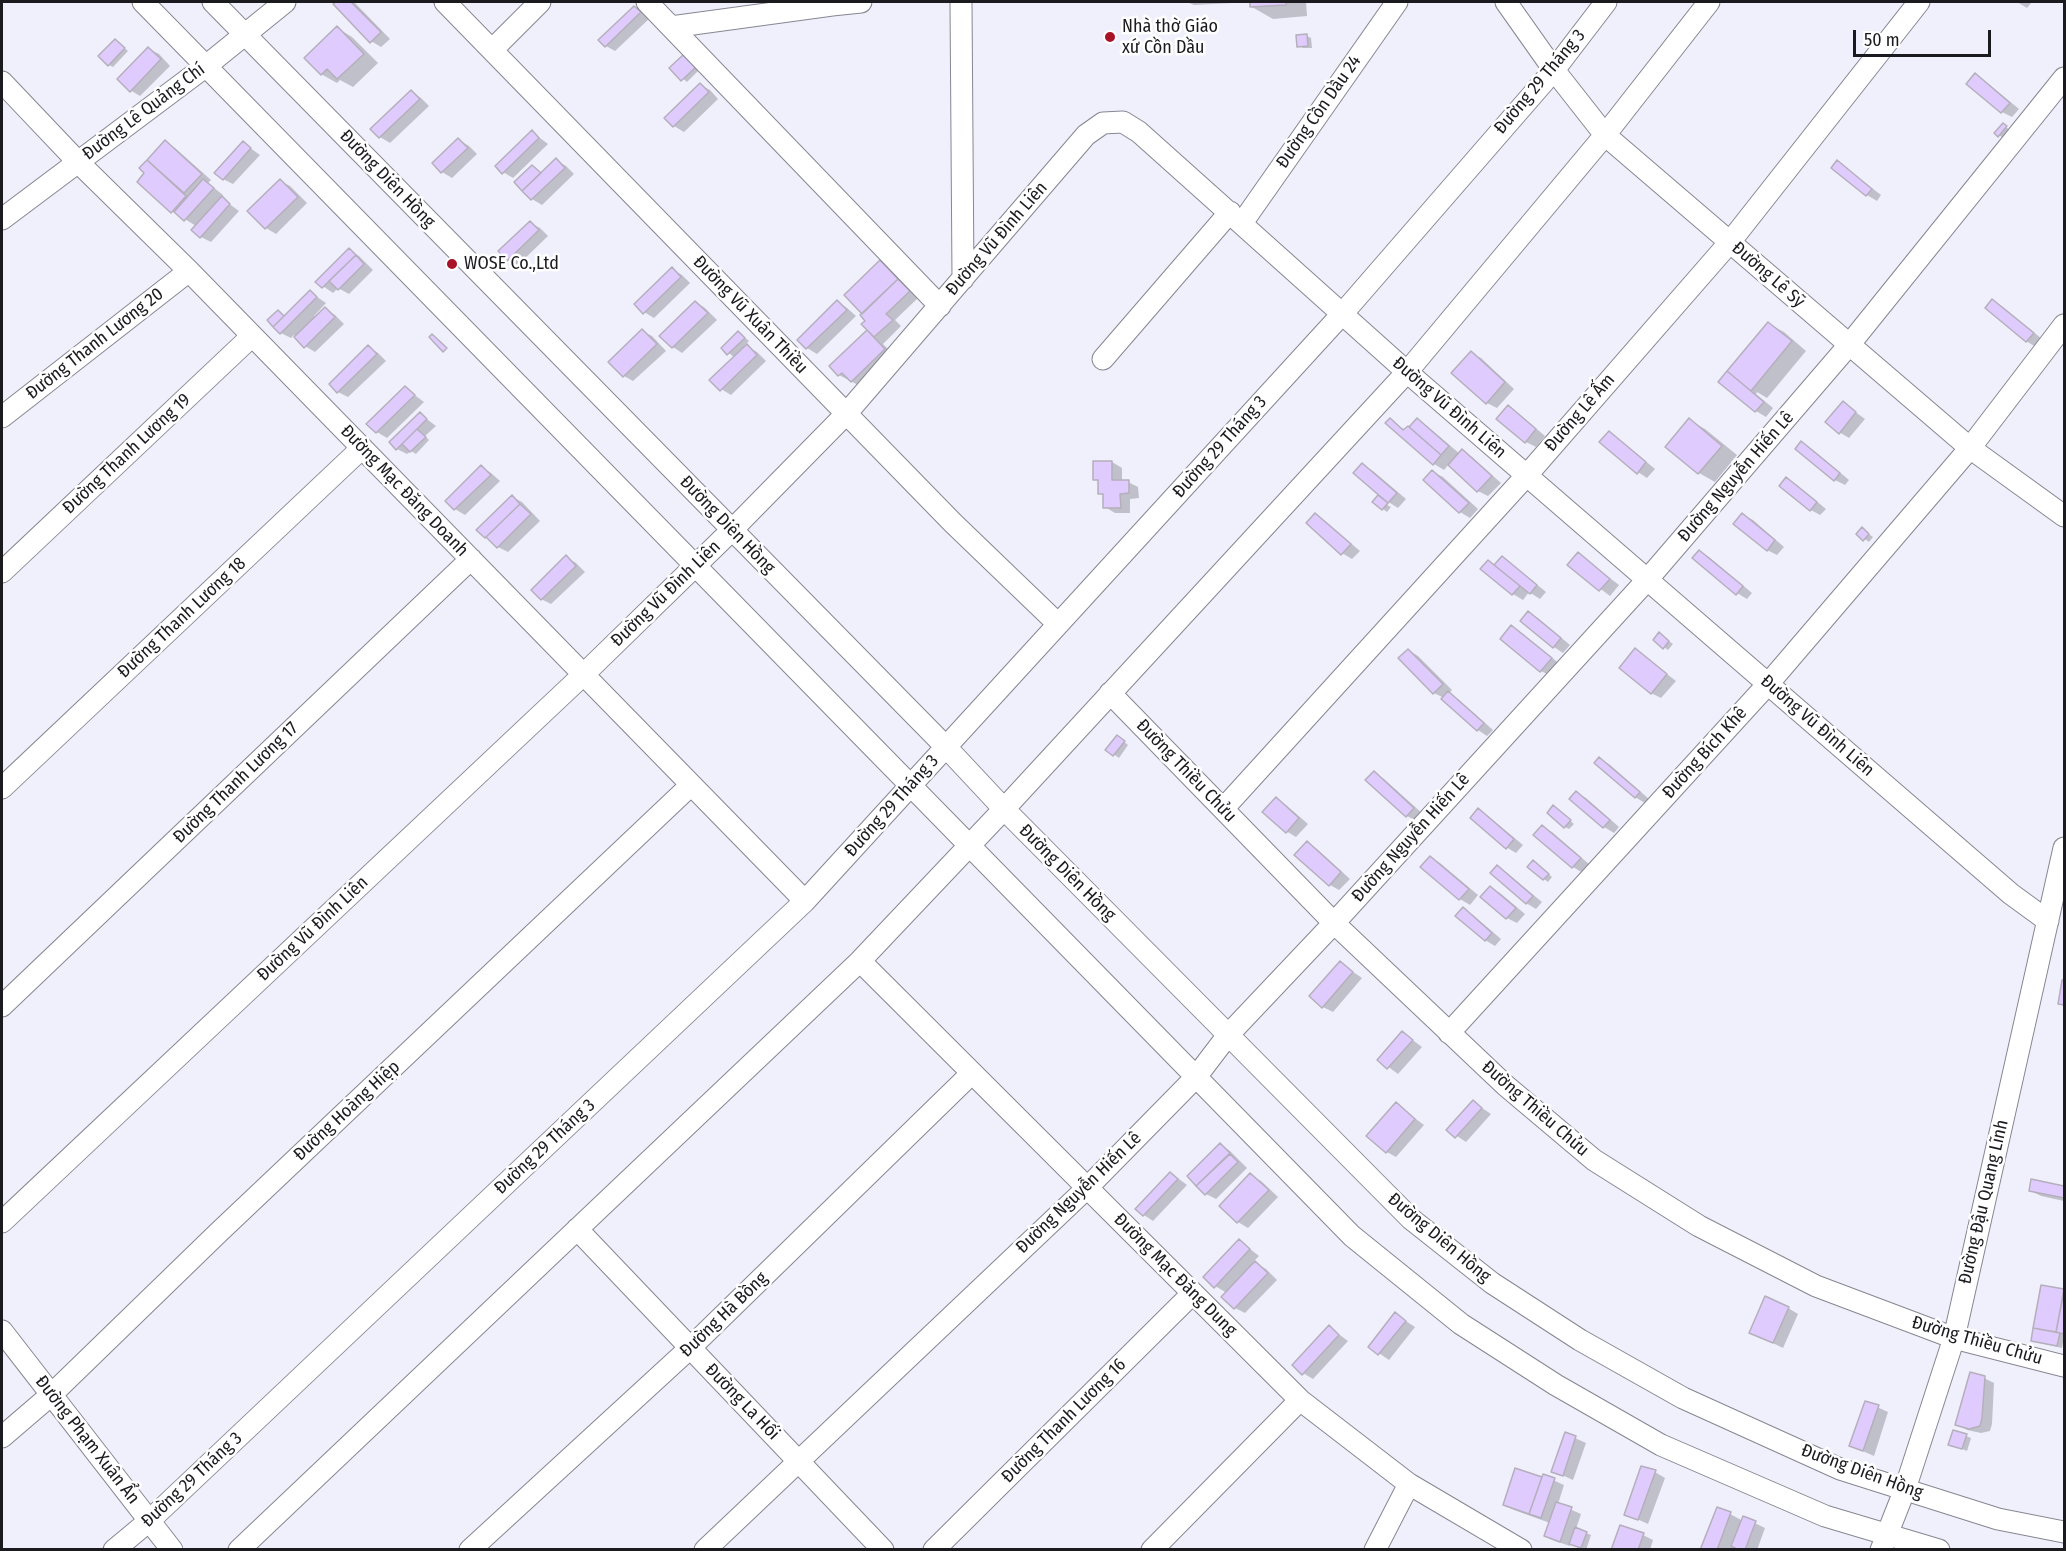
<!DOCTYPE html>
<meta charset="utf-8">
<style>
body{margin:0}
#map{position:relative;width:2066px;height:1551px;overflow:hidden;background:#eff0fc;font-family:"Fira Sans Condensed",sans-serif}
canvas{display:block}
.frame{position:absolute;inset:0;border:3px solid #1b1b1f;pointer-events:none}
.scale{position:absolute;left:1853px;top:30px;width:138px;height:27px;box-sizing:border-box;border:3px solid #1b1b1f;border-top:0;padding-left:8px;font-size:18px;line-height:21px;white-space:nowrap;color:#1b1b1f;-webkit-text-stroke:4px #fff;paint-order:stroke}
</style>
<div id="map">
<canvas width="2066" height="1551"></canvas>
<div class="frame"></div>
<div class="scale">50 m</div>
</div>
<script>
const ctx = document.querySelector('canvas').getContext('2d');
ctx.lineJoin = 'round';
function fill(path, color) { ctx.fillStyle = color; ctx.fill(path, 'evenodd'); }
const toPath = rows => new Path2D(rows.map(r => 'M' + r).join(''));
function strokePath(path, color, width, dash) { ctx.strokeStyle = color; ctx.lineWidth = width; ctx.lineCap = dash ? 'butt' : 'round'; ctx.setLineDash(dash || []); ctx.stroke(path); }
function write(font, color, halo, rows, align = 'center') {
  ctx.font = font + ' "Fira Sans Condensed",sans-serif'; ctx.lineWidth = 5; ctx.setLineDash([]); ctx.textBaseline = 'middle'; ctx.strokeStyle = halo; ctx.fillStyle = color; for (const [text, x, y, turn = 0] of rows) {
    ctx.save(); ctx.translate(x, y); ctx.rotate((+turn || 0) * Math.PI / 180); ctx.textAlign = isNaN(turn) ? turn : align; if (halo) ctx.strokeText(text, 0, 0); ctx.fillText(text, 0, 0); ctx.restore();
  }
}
fill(toPath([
 [338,2,354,2,390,39,381,47,371,41,335,4],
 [1187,2,1306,2,1307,16,1273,19,1252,7,1252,2,1194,5],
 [2017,2,2032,2,2027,8],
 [634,7,650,18,615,51,606,46],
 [337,28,352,37,378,63,353,87,340,80,337,83,321,74],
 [1307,36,1311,38,1312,48,1303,48,1299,46],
 [115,40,128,51,113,67,109,65],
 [149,49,159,54,170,66,140,96,130,90],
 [684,57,699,70,687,82,671,69],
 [1975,75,1985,81,2019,109,2012,117,2002,112],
 [700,85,710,90,718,99,684,132,674,126],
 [411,92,421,98,429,106,390,143,380,137,372,129],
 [2003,125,2010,130,2003,138,1999,135],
 [532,132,548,144,513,178,503,172],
 [459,140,469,146,477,154,452,178,442,172,434,164],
 [165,142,175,148,211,180,208,183,223,195,221,198,239,211,211,242,201,237,196,226,172,211,146,173,141,168],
 [243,143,260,155,233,184,223,179],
 [556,160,566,166,574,174,542,205,532,199,516,182,533,167,542,174],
 [1838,162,1881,195,1877,201,1867,195],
 [280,181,290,186,307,203,276,234,266,228,249,211],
 [530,223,540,228,548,236,518,265,508,260],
 [349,250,359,256,373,270,349,294,338,288,333,293,317,282],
 [880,262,890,267,919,297,895,320,901,326,883,344,894,355,862,387,839,375,831,367,869,330,867,321],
 [672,269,682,275,690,283,654,318,644,312],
 [310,292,326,303,314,316,316,318,325,309,335,315,344,324,315,352,305,346,294,335,291,338,281,333,278,312,285,317],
 [1993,301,2003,307,2042,339,2036,347,2026,341],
 [696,302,705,308,717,320,682,353,673,347],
 [838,302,847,308,856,316,817,354,807,348,799,340],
 [1769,324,1784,332,1806,351,1767,398,1757,392,1756,394,1773,408,1766,417,1756,411,1720,382],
 [642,331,652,336,666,351,633,381,624,376],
 [739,333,749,341,745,345,757,352,766,361,731,395,721,389,735,358,723,348],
 [368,347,378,353,386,361,348,397,338,392],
 [1471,353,1481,358,1514,389,1497,408,1487,403],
 [405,388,424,402,387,438,377,432],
 [1843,403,1865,419,1849,438,1839,432],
 [1508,407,1518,413,1545,436,1536,447,1526,442],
 [420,414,436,426,425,436,429,440,416,454,411,451,407,454,397,449],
 [1390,420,1405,430,1417,420,1427,426,1460,454,1462,451,1472,457,1501,483,1488,496,1478,491,1449,464,1444,470,1434,464],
 [1689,420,1705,429,1737,455,1715,482,1699,473,1667,447],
 [1609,433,1619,439,1655,469,1647,478,1638,472],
 [1802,443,1812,449,1849,480,1845,485,1835,480],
 [1112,462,1122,468,1122,482,1128,482,1138,487,1139,498,1130,499,1130,513,1115,513,1105,507,1105,496,1100,493,1100,482,1095,479],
 [1363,465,1373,471,1406,499,1398,508,1382,498,1380,501,1391,507,1387,512,1374,502,1380,495],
 [481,467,491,473,500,481,465,515,455,509,447,501],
 [1433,472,1443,477,1478,509,1470,518,1460,512,1425,480],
 [1787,479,1797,485,1826,509,1820,515,1811,510],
 [512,497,522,502,540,521,508,552,498,547],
 [1315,515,1325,521,1360,551,1352,559,1342,553],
 [1743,515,1753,520,1784,547,1777,555,1767,550],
 [1866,532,1873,537,1869,542,1858,534],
 [1699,552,1709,557,1752,593,1747,599,1737,593],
 [1578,554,1619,585,1610,596,1569,565],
 [566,557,576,563,585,572,551,604,541,599],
 [1502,558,1512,564,1546,592,1540,599,1529,592,1523,600,1513,594,1482,569,1496,566],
 [1528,613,1538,618,1570,645,1563,653,1554,647],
 [1512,627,1522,633,1561,665,1551,676,1541,671],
 [1663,637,1673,644,1668,650,1664,647],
 [1408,650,1418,656,1452,690,1449,693,1458,699,1493,730,1487,736,1478,730,1444,698,1434,693],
 [1636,650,1676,681,1661,698,1651,693],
 [1122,740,1128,745,1119,758,1108,750],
 [1599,759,1609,764,1649,799,1645,803,1635,797],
 [1374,773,1384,779,1423,814,1417,821,1407,816],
 [1576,793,1586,798,1619,827,1614,833,1604,827,1571,799],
 [1276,799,1286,805,1308,824,1296,837,1286,831],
 [1478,810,1488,816,1523,845,1516,853,1506,847],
 [1558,810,1574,824,1569,829,1565,827],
 [1542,827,1552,832,1590,865,1583,873,1573,867,1535,835],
 [1307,843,1317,849,1350,879,1339,890,1330,885],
 [1431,858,1440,863,1478,895,1470,905,1460,899,1422,867],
 [1537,864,1552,877,1548,882,1544,879],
 [1497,867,1507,873,1542,902,1536,909,1526,903],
 [1490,888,1500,893,1525,914,1517,923,1507,918],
 [1463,909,1473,915,1501,939,1495,946,1485,940],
 [1340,963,1362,978,1333,1012,1323,1007],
 [1403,1033,1422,1047,1398,1074,1379,1060],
 [1473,1102,1491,1114,1466,1142,1448,1130],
 [1396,1104,1424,1125,1396,1157,1387,1152],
 [1221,1145,1230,1151,1247,1168,1216,1199,1206,1194,1189,1176],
 [1171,1173,1187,1185,1153,1221,1144,1215],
 [1251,1175,1261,1181,1278,1197,1248,1228,1238,1222,1221,1206],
 [2033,1181,2064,1187,2064,1201,2041,1196,2031,1191],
 [1240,1241,1259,1256,1253,1262,1266,1269,1277,1280,1245,1313,1235,1308,1227,1293,1215,1286],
 [2042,1286,2064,1291,2064,1337,2062,1348,2032,1341,2040,1331,2035,1327],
 [1788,1308,1798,1314,1783,1348,1750,1332],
 [1395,1314,1415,1327,1389,1360,1370,1347],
 [1329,1327,1348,1341,1313,1379,1303,1373],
 [1984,1378,1994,1383,1992,1424,1990,1431,1981,1433,1967,1430,1957,1424],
 [1866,1402,1888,1412,1874,1456,1851,1446],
 [1566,1434,1586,1443,1573,1480,1553,1471],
 [1966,1436,1971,1438,1967,1451,1950,1444],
 [1655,1472,1665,1478,1648,1524,1626,1514],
 [1544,1476,1564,1485,1558,1504,1581,1514,1576,1529,1591,1535,1586,1550,1571,1543,1570,1546,1555,1541,1545,1536,1550,1523,1514,1510,1504,1505,1543,1479],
 [1730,1514,1743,1521,1744,1518,1765,1528,1757,1550,1702,1550],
 [1620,1527,1643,1535,1653,1540,1650,1550,1613,1550]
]), '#0003');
const building = toPath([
 [336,2,351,2,381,32,370,43,333,4,336,2],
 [1250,2,1286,2,1286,5,1250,7,1250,2],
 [634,6,641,12,605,47,598,40,634,6],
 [337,26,364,54,337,79,327,69,321,75,304,58,337,26],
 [1307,34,1308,46,1297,47,1296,35,1307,34],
 [115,39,125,48,108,66,98,56,115,39],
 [148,47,161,59,130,92,117,79,148,47],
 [683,55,696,67,681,81,669,68,683,55],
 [1975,73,2010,103,2001,113,1966,84,1975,73],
 [700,83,709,92,673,127,664,118,700,83],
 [411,90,420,99,379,138,370,129,411,90],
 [2003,123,2007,126,1998,137,1994,133,2003,123],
 [532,130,539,138,502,174,495,166,532,130],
 [458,138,468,148,441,173,432,163,458,138],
 [165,140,202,174,184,193,147,160,165,140],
 [243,141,251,148,223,180,214,173,243,141],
 [556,158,565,168,531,200,522,191,556,158],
 [147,160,186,196,171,213,137,182,144,173,139,168,147,160],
 [1837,160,1872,189,1866,196,1831,168,1837,160],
 [532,165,541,173,522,191,514,182,532,165],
 [203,179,214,188,184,221,174,212,203,179],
 [280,179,298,197,265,229,247,211,280,179],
 [222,196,230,204,200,238,191,230,222,196],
 [530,221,539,230,507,261,498,251,530,221],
 [349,248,356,255,322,288,315,282,349,248],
 [356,255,364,264,338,290,329,281,356,255],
 [880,260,898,279,862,314,844,295,880,260],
 [672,267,681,277,643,314,634,304,672,267],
 [898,279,910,291,886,314,893,320,874,337,861,324,865,321,860,315,898,279],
 [310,290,317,297,280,334,273,327,310,290],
 [1992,299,2034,333,2026,342,1985,308,1992,299],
 [837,300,847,310,806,349,797,340,837,300],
 [695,301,708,313,672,348,659,336,695,301],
 [325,307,335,317,304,348,294,337,325,307],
 [278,310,284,316,273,327,267,320,278,310],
 [1768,322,1792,341,1751,391,1727,371,1768,322],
 [642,329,657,344,623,377,608,362,642,329],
 [867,330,885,349,851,382,842,373,838,376,829,366,867,330],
 [738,331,745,338,727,355,721,348,738,331],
 [432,334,447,348,443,352,429,337,432,334],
 [747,344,757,355,720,391,709,380,747,344],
 [368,345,377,354,337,393,329,384,368,345],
 [1471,351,1505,382,1486,404,1451,373,1471,351],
 [1727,371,1764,402,1755,412,1718,382,1727,371],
 [405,386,415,395,376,433,366,424,405,386],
 [1843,401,1856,412,1839,434,1825,422,1843,401],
 [1508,405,1536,429,1525,443,1496,419,1508,405],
 [420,412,427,419,396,450,389,442,420,412],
 [1390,418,1403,430,1408,426,1441,455,1433,465,1385,423,1390,418],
 [1417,418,1449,446,1441,455,1409,427,1417,418],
 [1689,418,1722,446,1698,474,1665,447,1689,418],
 [417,429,426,437,410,452,402,444,417,429],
 [1609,431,1646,462,1637,474,1599,442,1609,431],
 [1801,441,1840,473,1834,481,1795,449,1801,441],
 [1462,449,1492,476,1477,492,1448,465,1462,449],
 [1093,461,1112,461,1112,480,1129,480,1129,493,1120,494,1121,508,1103,508,1103,494,1098,494,1098,480,1093,480,1093,461],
 [1362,463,1397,493,1388,503,1353,473,1362,463],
 [481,465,491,475,454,510,445,501,481,465],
 [1432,470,1469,503,1459,513,1423,480,1432,470],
 [1786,477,1817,502,1810,511,1779,486,1786,477],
 [512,495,520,504,485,538,476,530,512,495],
 [1378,495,1388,503,1382,510,1372,502,1378,495],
 [520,504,531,514,497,548,486,537,520,504],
 [1315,513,1351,544,1341,555,1306,523,1315,513],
 [1742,513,1775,540,1767,551,1733,524,1742,513],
 [1862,527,1869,534,1863,541,1856,534,1862,527],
 [1699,550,1743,586,1736,595,1692,558,1699,550],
 [1578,552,1610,579,1599,591,1567,565,1578,552],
 [566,555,576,566,541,600,531,590,566,555],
 [1502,556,1537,585,1530,594,1494,565,1502,556],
 [1488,560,1520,586,1512,595,1480,569,1488,560],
 [1528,611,1561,638,1553,648,1520,621,1528,611],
 [1511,625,1552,658,1540,672,1500,639,1511,625],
 [1659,632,1669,641,1663,649,1653,640,1659,632],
 [1635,648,1667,674,1651,694,1619,668,1635,648],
 [1408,649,1443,684,1433,694,1398,658,1408,649],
 [1448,691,1484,723,1477,731,1441,699,1448,691],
 [1117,735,1125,741,1113,756,1105,750,1117,735],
 [1599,757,1640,792,1635,798,1594,763,1599,757],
 [1374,771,1414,808,1406,817,1365,780,1374,771],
 [1576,791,1610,820,1603,828,1569,799,1576,791],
 [1276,797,1299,818,1286,833,1262,812,1276,797],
 [1553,805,1571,820,1564,828,1547,813,1553,805],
 [1478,808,1514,839,1506,849,1470,818,1478,808],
 [1542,825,1581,858,1572,868,1533,835,1542,825],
 [1307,841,1341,872,1329,886,1294,855,1307,841],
 [1430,856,1469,889,1459,900,1420,867,1430,856],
 [1533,860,1549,874,1543,880,1527,867,1533,860],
 [1497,865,1533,896,1526,904,1490,873,1497,865],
 [1490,886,1516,908,1506,919,1480,897,1490,886],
 [1463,907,1492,933,1485,941,1455,916,1463,907],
 [1340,961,1353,972,1322,1008,1309,996,1340,961],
 [2062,980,2064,980,2064,1005,2058,1004,2062,980],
 [1402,1031,1413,1040,1387,1069,1377,1060,1402,1031],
 [1473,1100,1482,1108,1455,1138,1446,1130,1473,1100],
 [1396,1102,1415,1119,1386,1153,1366,1136,1396,1102],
 [1220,1143,1230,1153,1196,1186,1187,1176,1220,1143],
 [1230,1154,1238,1162,1205,1195,1196,1186,1230,1154],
 [1170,1172,1178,1179,1143,1216,1135,1209,1170,1172],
 [1250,1173,1269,1190,1237,1223,1219,1206,1250,1173],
 [2031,1179,2064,1186,2064,1198,2029,1191,2031,1179],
 [1239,1239,1250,1249,1214,1288,1203,1277,1239,1239],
 [1255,1261,1268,1273,1234,1309,1221,1297,1255,1261],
 [2041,1285,2064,1289,2056,1332,2033,1328,2041,1285],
 [2064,1291,2064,1334,2056,1332,2064,1291],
 [1765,1296,1789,1307,1773,1343,1749,1333,1765,1296],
 [1395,1312,1406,1321,1378,1355,1368,1347,1395,1312],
 [1329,1325,1339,1335,1302,1375,1292,1365,1329,1325],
 [2033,1328,2060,1333,2057,1346,2031,1341,2033,1328],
 [1970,1372,1985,1376,1982,1418,1980,1426,1969,1429,1955,1425,1970,1372],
 [1865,1401,1879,1405,1863,1451,1849,1446,1865,1401],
 [1953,1430,1967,1434,1962,1449,1948,1445,1953,1430],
 [1565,1432,1576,1436,1563,1476,1551,1472,1565,1432],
 [1641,1466,1656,1470,1638,1520,1624,1515,1641,1466],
 [1515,1468,1542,1477,1529,1514,1503,1505,1515,1468],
 [1543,1474,1555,1478,1541,1518,1529,1514,1543,1474],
 [1556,1502,1572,1507,1560,1542,1544,1536,1556,1502],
 [1717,1507,1731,1512,1717,1550,1700,1550,1717,1507],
 [1743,1516,1756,1521,1745,1550,1739,1550,1731,1546,1743,1516],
 [1620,1525,1644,1533,1638,1550,1611,1550,1620,1525],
 [1575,1527,1587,1532,1581,1548,1569,1544,1575,1527]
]);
fill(building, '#e0cbfe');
strokePath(building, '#b4afbb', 1.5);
const minor = toPath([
 [143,2,1352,1236,1461,1324,1556,1385,1661,1445,1825,1516,1939,1550],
 [213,2,946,747,1004,809,1411,1219,1492,1283,1580,1340,1683,1398,1840,1469,1998,1519,2064,1532],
 [445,2,953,523,1058,624],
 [647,2,940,306],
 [961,2,963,279],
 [1506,2,1554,70,1605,135,1970,448,2064,516],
 [832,5,861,2],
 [671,27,832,5,829,2],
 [492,50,540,2],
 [2,82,78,162,189,271,805,901],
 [2,219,206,66,285,2],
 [1242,223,1397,2],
 [1103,359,1230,212],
 [2,417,189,271],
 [2,572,252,336],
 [1110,693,1334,923,1505,1085,1594,1160,1699,1226,1816,1286,1954,1338,2064,1366],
 [2,788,362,448],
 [1223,809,1527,475,1730,242,1919,2],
 [860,961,1300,1400,1409,1484,1521,1550],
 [2,1006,471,559],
 [1449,1033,1768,684,1970,448,2064,325],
 [2,1222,583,675,732,530,846,414,1086,135,1103,123,1123,122,1139,132,1407,372,2011,894,2048,921],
 [577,1229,883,1550],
 [2,1331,172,1550],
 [2,1437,51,1395,218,1233,691,785],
 [114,1550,149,1521,805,901,1343,313,1554,70,1606,2],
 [239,1550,860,961,1004,809,1407,372,1605,135,1709,2],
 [470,1550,690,1348,972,1073],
 [705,1550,1087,1188,1196,1077,1228,1035,1334,923,1647,580,1849,345,2064,78],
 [934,1550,1193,1293],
 [1152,1550,1300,1400],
 [1375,1550,1409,1484],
 [1881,1550,1905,1489,1954,1338,2064,848]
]);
strokePath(minor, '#868792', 23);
strokePath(minor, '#fff', 21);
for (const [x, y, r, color] of [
 [1110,37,6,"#a91327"],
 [452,264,6,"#a91327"]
]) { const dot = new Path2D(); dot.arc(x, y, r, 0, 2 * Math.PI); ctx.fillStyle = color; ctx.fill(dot); strokePath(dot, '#fff', 2); }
write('18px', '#1b1b1f', '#fff', [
 ["Nhà thờ Giáo",1122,27],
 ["xứ Cồn Dầu",1122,48],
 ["WOSE Co.,Ltd",464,264]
], 'left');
write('18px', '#1b1b1f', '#fff', [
 ["Đường 29 Tháng 3",1540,82,-50],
 ["Đường Lê Quảng Chí",144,112,-37],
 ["Đường Cồn Dầu 24",1319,112,-55],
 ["Đường Diên Hồng",387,179,46],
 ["Đường Vũ Đình Liên",997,239,-49],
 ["Đường Lê Sỹ",1768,275,41],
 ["Đường Vũ Xuân Thiều",750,315,46],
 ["Đường Thanh Lương 20",95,344,-38],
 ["Đường Vũ Đình Liên",1449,408,41],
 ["Đường Lê Ấm",1580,413,-49],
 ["Đường 29 Tháng 3",1220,447,-48],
 ["Đường Thanh Lương 19",127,454,-43],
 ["Đường Nguyễn Hiến Lê",1736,477,-49],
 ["Đường Mạc Đăng Doanh",404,491,46],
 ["Đường Diên Hồng",727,525,46],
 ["Đường Vũ Đình Liên",666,594,-44],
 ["Đường Thanh Lương 18",182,618,-43],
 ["Đường Vũ Đình Liên",1817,726,41],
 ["Đường Bích Khê",1705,753,-48],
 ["Đường Thiều Chửu",1186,771,46],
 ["Đường Thanh Lương 17",236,783,-44],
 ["Đường 29 Tháng 3",892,806,-48],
 ["Đường Nguyễn Hiến Lê",1411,838,-48],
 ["Đường Diên Hồng",1067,873,45],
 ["Đường Vũ Đình Liên",313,929,-43],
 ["Đường Thiều Chửu",1535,1109,41],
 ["Đường Hoàng Hiệp",347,1111,-43],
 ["Đường 29 Tháng 3",545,1147,-43],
 ["Đường Nguyễn Hiến Lê",1079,1193,-44],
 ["Đường Đậu Quang Lĩnh",1984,1202,-77],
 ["Đường Diên Hồng",1439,1238,40],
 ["Đường Mạc Đăng Dung",1175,1275,45],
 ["Đường Hà Bồng",724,1315,-44],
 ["Đường Thiều Chửu",1977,1341,16],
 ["Đường La Hối",742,1402,46],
 ["Đường Thanh Lương 16",1064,1421,-45],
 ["Đường Phạm Xuân Ẩn",87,1440,52],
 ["Đường Diên Hồng",1862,1472,20],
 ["Đường 29 Tháng 3",192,1480,-43]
]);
</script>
